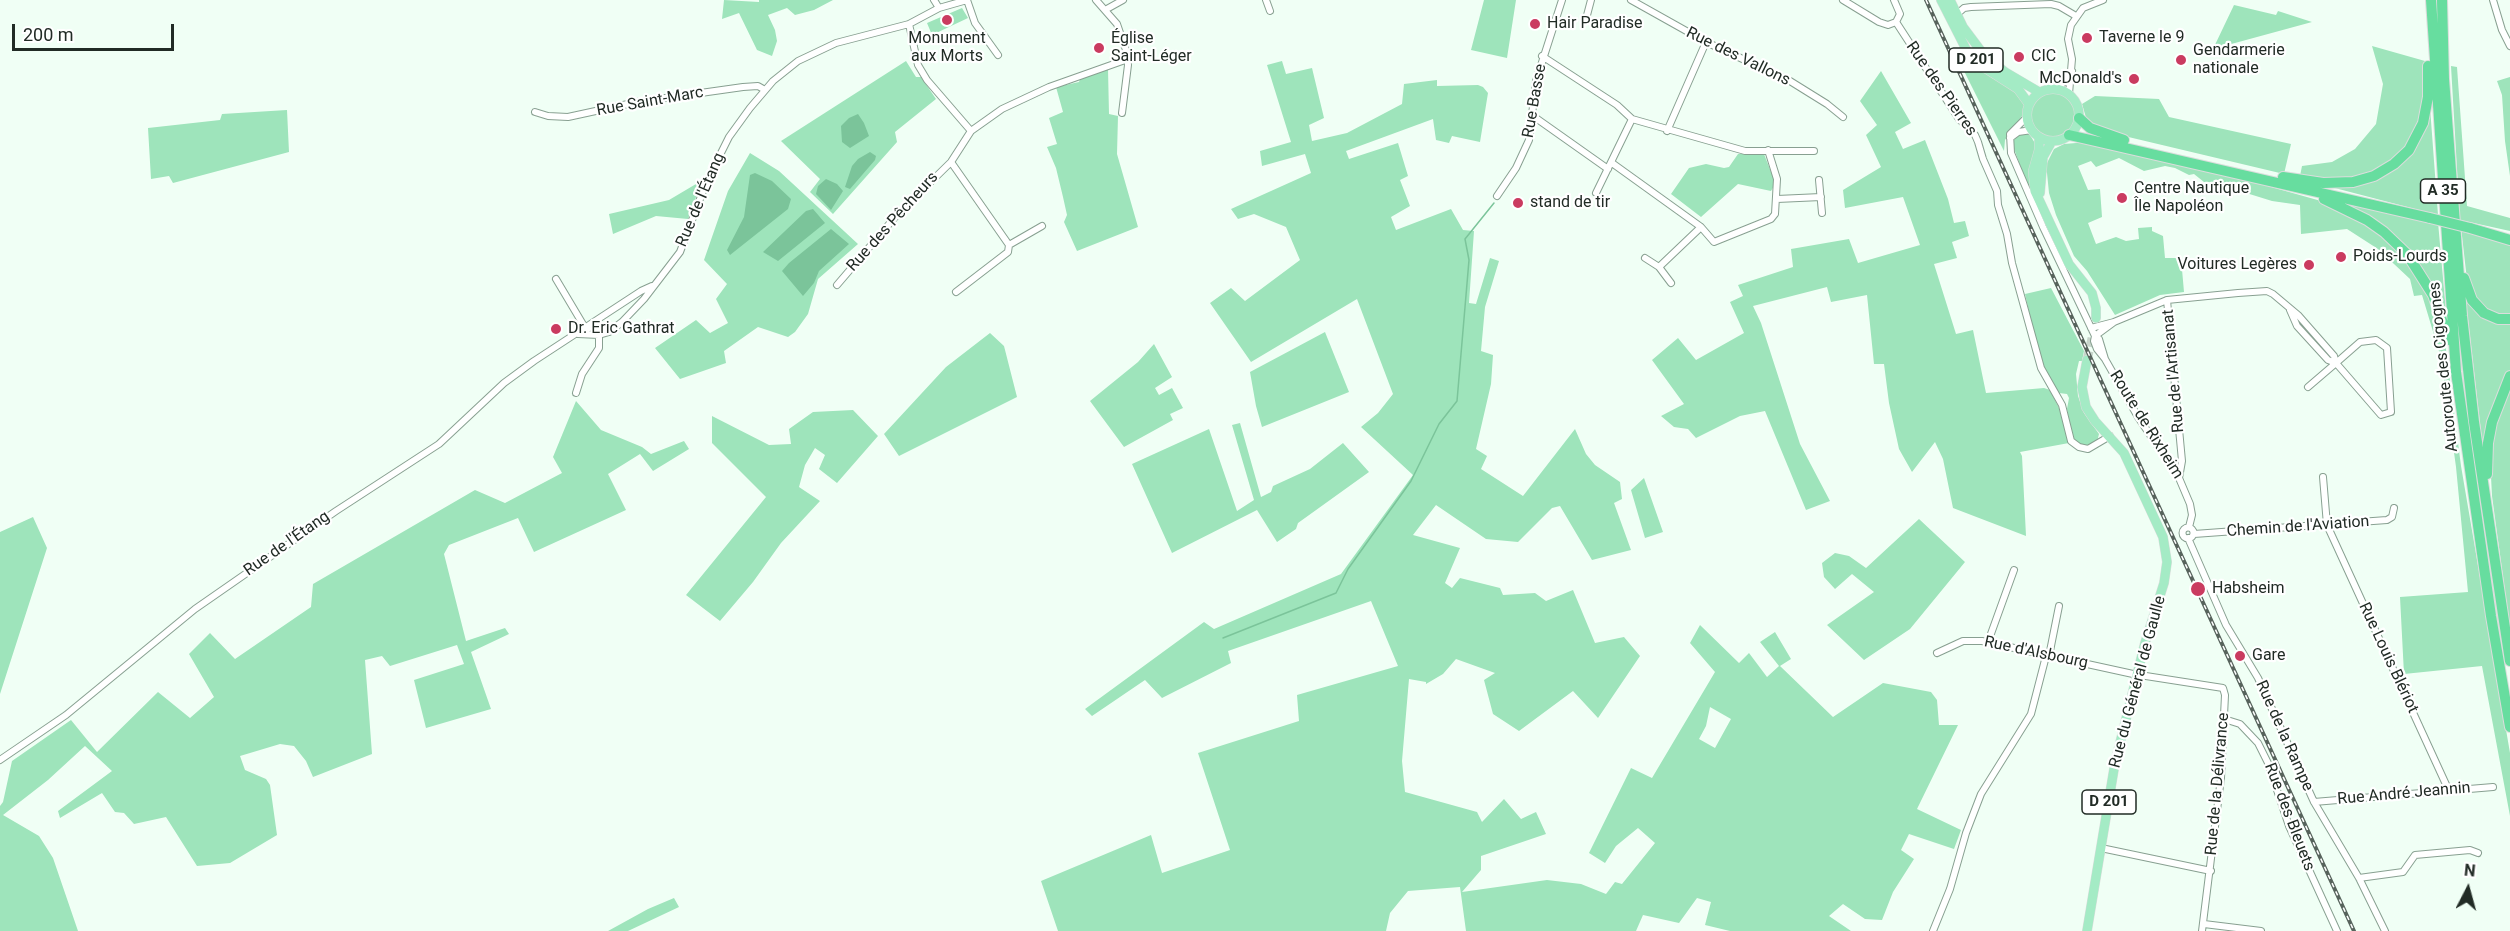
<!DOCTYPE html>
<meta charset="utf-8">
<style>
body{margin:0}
#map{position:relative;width:2510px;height:931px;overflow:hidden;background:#f0fff5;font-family:Roboto,sans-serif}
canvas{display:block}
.north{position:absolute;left:2438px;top:859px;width:60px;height:60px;-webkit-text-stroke:4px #fff;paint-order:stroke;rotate:6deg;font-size:16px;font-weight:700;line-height:24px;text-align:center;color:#212b25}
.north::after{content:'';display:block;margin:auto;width:21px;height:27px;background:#212b25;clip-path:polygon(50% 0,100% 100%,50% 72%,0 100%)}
.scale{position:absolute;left:12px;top:24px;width:162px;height:27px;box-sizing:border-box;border:3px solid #212b25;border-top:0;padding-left:8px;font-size:18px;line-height:21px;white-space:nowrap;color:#212b25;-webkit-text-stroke:4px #fff;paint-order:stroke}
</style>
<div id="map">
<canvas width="2510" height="931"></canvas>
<div class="north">N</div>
<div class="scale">200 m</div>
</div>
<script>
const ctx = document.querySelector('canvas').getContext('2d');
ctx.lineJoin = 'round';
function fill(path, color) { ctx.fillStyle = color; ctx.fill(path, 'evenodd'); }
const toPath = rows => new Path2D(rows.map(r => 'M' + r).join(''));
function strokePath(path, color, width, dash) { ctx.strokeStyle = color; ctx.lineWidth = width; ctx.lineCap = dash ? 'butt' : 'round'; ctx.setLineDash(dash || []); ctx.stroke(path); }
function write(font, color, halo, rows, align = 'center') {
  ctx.font = font + ' Roboto,sans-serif'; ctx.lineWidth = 4.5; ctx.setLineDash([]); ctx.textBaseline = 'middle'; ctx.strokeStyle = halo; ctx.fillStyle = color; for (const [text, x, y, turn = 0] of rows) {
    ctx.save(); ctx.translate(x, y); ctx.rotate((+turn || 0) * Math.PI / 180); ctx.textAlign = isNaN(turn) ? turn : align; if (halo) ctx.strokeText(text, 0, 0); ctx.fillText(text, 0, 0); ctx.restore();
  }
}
fill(toPath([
 [724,0,759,2,759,0,833,0,814,10,795,15,787,8,768,15,775,30,777,41,772,56,757,50,739,13,722,19],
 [1484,0,1516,0,1507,58,1471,50],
 [2234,5,2276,15,2278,11,2312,22,2213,49],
 [962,8,968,18,932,35,927,23],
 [2372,46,2425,61,2424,88,2419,121,2406,148,2383,168,2342,180,2300,176,2302,166,2332,162,2355,149,2376,124,2383,84],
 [1965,52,2015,91,2024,102,2024,113,2005,140,2004,151,1963,69,1958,55],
 [906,61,916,77,921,77,936,99,895,132,897,142,833,214,810,192,820,179,781,141],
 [1282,61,1286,74,1312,68,1324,118,1309,125,1312,141,1347,133,1402,104,1404,84,1437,80,1437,86,1478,85,1483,87,1488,93,1480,142,1452,136,1449,143,1436,140,1433,119,1346,151,1349,159,1398,143,1408,176,1400,180,1410,206,1391,217,1396,230,1451,209,1463,230,1474,231,1469,303,1476,304,1490,258,1499,261,1485,307,1481,351,1493,355,1491,384,1476,449,1487,456,1481,469,1523,496,1575,429,1586,454,1595,465,1620,482,1622,499,1614,503,1631,550,1592,560,1560,506,1552,508,1518,542,1486,539,1436,505,1413,535,1460,548,1445,583,1452,588,1460,578,1500,588,1503,595,1535,593,1546,601,1573,590,1595,643,1624,637,1640,656,1598,718,1573,691,1519,731,1493,714,1484,680,1495,673,1456,659,1443,674,1426,684,1426,682,1409,679,1402,761,1405,792,1477,812,1482,822,1504,799,1521,819,1536,812,1546,834,1481,856,1481,870,1462,892,1547,880,1581,884,1606,894,1615,882,1622,884,1655,843,1638,828,1616,846,1605,863,1589,853,1631,768,1652,778,1715,672,1690,643,1700,625,1739,663,1749,653,1767,677,1779,666,1760,642,1775,632,1791,659,1780,666,1833,717,1883,683,1931,692,1937,700,1939,725,1958,725,1917,809,1961,830,1954,849,1909,834,1901,850,1914,859,1893,892,1882,920,1865,919,1843,904,1829,916,1851,931,1730,931,1705,925,1711,902,1697,898,1679,923,1643,915,1636,931,1466,931,1460,887,1408,891,1390,913,1386,931,1058,931,1041,881,1151,835,1162,873,1230,850,1198,753,1299,721,1297,695,1398,666,1371,601,1228,651,1231,663,1162,698,1145,680,1092,716,1085,709,1204,622,1214,629,1341,574,1413,475,1361,427,1378,413,1393,394,1357,299,1251,362,1210,303,1231,288,1245,301,1300,260,1286,227,1254,214,1238,219,1231,209,1311,173,1305,154,1262,166,1260,151,1291,142,1267,65],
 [1710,707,1731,719,1715,748,1699,739,1706,726],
 [2451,66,2457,67,2467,206,2510,218,2510,231,2460,220],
 [1108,69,1109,114,1118,116,1117,154,1138,227,1077,251,1064,222,1067,215,1063,197,1056,168,1047,147,1057,144,1049,118,1063,112,1056,87,1079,82,1080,79],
 [1881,71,1911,123,1895,132,1903,149,1925,140,1948,199,1954,223,1965,221,1969,236,1952,242,1957,258,1934,264,1956,334,1973,330,1986,393,2044,388,2050,390,2061,412,2069,443,2020,452,2022,456,2026,536,1953,508,1943,459,1935,442,1912,472,1899,449,1889,403,1884,364,1874,364,1867,295,1831,302,1827,287,1753,306,1761,323,1800,444,1830,501,1806,510,1765,411,1740,416,1696,438,1688,429,1674,427,1661,416,1684,404,1652,360,1678,338,1696,360,1744,333,1730,302,1743,296,1738,285,1793,267,1791,249,1849,239,1858,263,1920,245,1903,197,1845,208,1843,190,1881,167,1866,135,1877,125,1860,101],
 [2510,77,2510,176,2505,141,2502,95,2497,81],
 '2030 115a23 23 0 1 1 46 0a23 23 0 1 1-46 0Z',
 [2095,96,2159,99,2169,117,2291,144,2284,174,2120,135,2087,121,2082,104],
 [2430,107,2438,215,2331,187,2396,167],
 [287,110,289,152,173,183,169,176,151,179,148,128,220,120,222,114],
 [2026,133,2030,135,2036,145,2033,200,2013,146,2014,140,2019,135],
 [2088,142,2250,181,2321,201,2343,202,2438,222,2446,312,2438,316,2444,334,2461,466,2510,753,2510,816,2482,666,2404,674,2400,597,2468,592,2456,467,2441,358,2422,295,2414,296,2410,279,2378,249,2347,229,2301,234,2300,205,2272,201,2214,183,2204,182,2194,174,2189,175,2175,168,2165,166,2144,171,2119,158,2096,167,2091,161,2078,166,2088,190,2100,189,2102,217,2088,223,2096,244,2116,237,2126,241,2139,239,2138,228,2152,227,2152,231,2163,236,2165,258,2181,258,2184,292,2160,295,2115,315,2087,271,2074,256,2056,215,2049,193,2047,173,2044,169,2054,149,2064,144],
 [750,153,779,171,858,244,818,279,808,314,795,332,788,337,758,327,724,351,726,363,680,379,655,348,696,320,710,333,728,323,716,299,727,284,704,260,728,191],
 [1738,154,1764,154,1773,177,1774,186,1771,191,1738,184,1701,217,1671,194,1689,168,1706,164,1724,168,1729,167],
 [696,184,700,186,688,219,656,216,613,234,609,214,669,200],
 [2461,227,2510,243,2510,628,2492,496,2490,457,2483,449,2465,293,2467,280],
 [2051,288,2084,351,2082,361,2079,361,2076,374,2078,396,2084,413,2099,434,2097,442,2088,446,2076,443,2072,437,2067,409,2069,398,2067,394,2059,393,2051,383,2039,356,2025,294],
 [1325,332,1349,392,1262,427,1256,406,1250,372],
 [990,333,1004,346,1017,397,899,456,884,434,946,367],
 [1154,344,1172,377,1155,388,1159,395,1172,388,1183,408,1170,414,1173,420,1124,447,1090,401,1138,362],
 [576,401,601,430,642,447,651,454,684,441,689,449,653,471,640,454,608,474,626,510,534,552,518,518,449,545,444,554,466,641,505,628,509,634,471,652,491,709,426,728,414,680,464,664,457,645,390,666,382,656,365,660,372,754,313,777,306,761,294,746,280,744,240,756,245,770,266,779,270,785,277,835,230,863,197,866,166,817,134,824,124,813,115,812,102,793,60,818,58,811,112,771,85,746,48,780,3,815,39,836,53,858,78,931,0,931,0,806,3,802,12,761,71,720,97,752,158,692,190,718,214,697,189,654,210,633,235,659,311,607,313,584,475,490,505,503,562,473,553,457],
 [853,410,878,436,837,483,819,469,825,455,815,448,805,465,799,487,820,501,781,543,753,582,720,621,686,595,766,497,712,443,712,416,769,445,791,444,789,429,813,412],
 [1240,423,1261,497,1271,492,1273,486,1310,469,1343,443,1369,472,1298,523,1296,529,1277,542,1257,510,1172,553,1132,464,1209,429,1237,511,1254,500,1232,425],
 [1644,478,1663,532,1645,538,1631,490],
 [33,517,47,548,0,694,0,532],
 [1919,519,1965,562,1910,629,1864,660,1827,625,1874,592,1852,574,1835,589,1824,577,1822,563,1835,553,1849,556,1866,568],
 [674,898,679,907,628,931,608,931,648,909]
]), '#9ee4bb');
fill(toPath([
 [858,114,864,123,869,136,850,148,842,142,841,126,849,118],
 [870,152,876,156,875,160,850,189,845,187,852,166,858,159],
 [755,173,772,181,791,199,788,209,730,255,727,250,744,217,750,175],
 [826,179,837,184,843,191,831,210,816,194,818,186],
 [813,209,825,223,778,261,763,252,806,211],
 [831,229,849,244,819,271,814,283,803,296,782,271,789,263]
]), '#7bc49a');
strokePath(toPath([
 [1223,638,1336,593,1348,569,1411,481,1439,424,1457,401,1469,260,1465,239,1494,203]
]), '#7bc49a', 1.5);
strokePath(toPath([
 [2087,360,2094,330]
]), '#c7d5cb', 9, [9, 4.5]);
const minor = toPath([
 [934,0,939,8],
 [967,0,975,23,998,55],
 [1096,0,1117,24,1127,53,1128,65,1122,113],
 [1266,0,1270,11],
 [1631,0,1706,42,1790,81,1827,104,1843,117],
 [1843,0,1879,22,1888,25,1896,22],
 [1894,0,1900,14,1896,22],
 [2493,0,2502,30,2510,46],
 [1105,10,1123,0],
 [1956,15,1964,8,1971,7,2051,4,2059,6,2076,16],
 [1586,19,1591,0],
 [1896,22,1959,119,1975,135,1978,142,1983,159,1997,191,1998,205,2007,234,2012,263,2041,368,2062,405,2071,441,2079,447,2088,449,2110,436],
 [909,24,918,65,927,80,971,131],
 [1542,56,1617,105,1632,119,1745,151,1814,151],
 [2058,89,2072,71],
 [2069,94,2072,59,2068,39,2071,25,2083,8,2103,0],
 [535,112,548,116,568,117,637,102,743,87,758,86,765,90],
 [1533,116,1608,169],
 [2027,117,2010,134,2011,153,2043,227,2095,336,2114,322,2091,328],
 [1667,131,1706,42],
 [2010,138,2018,132,2032,130],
 [951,162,1009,245,1008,252,956,292],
 [1612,163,1701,227,1714,242,1771,219,1775,214,1777,179,1768,150],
 [1819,180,1822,213],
 [1596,193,1632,119],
 [1497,196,1516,168,1529,140,1536,81,1562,0],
 [1777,199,1821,197],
 [1009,245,1042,226],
 [1645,258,1659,267,1701,227],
 [1659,267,1671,283],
 [556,279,584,326,588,329],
 [837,285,896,216,951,162,971,131,1002,109,1049,87,1128,59],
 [2167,300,2182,461,2179,478],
 [2290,310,2297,326,2328,360,2336,363],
 [2114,322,2167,300,2238,293,2267,291,2273,294,2298,315,2334,356,2336,363,2381,415,2391,412,2387,348,2376,340,2360,342,2336,363,2308,387],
 [578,334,599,335,609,332,622,322,644,299,680,252,706,183,729,137,750,108,773,81,798,61,836,43,909,24,939,8,967,0],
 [2095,336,2099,339,2105,359,2097,349,2094,341,2095,336],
 [2105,359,2138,417,2179,478,2190,504,2192,515,2189,527],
 [576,393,582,374,599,348,599,335],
 [2323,477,2327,525,2449,791],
 '2182.5 533a5.5 5.5 0 1 1 11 0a5.5 5.5 0 1 1-11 0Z',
 [2194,534,2387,520,2392,517,2394,508],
 [2188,538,2226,625,2258,678,2314,802,2359,878,2385,931],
 [1988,642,2014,570],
 [1937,653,1963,641,1982,641,2133,674,2223,688,2225,695,2221,778,2202,931],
 [2049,656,2059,606],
 [2224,719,2240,724,2258,743,2268,763,2289,826,2337,931],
 [0,760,66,715,195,609,336,511,439,444,504,383,534,361,641,291,652,286],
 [2314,802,2493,787],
 [2101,848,2211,871],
 [2359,878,2403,872,2415,855,2470,850,2478,853],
 [2204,924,2261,931],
 [1933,931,1950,889,1966,833,1981,794,2031,714,2046,656]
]);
const primary = toPath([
 [1941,0,1967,51,1982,66,2018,89,2029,104],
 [1950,0,1963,27,1984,55,2005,72,2039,92],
 '2027 115a26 26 0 1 1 52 0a26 26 0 1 1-52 0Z',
 [2039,137,2039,150,2033,171,2035,191,2069,264,2092,293,2096,308,2096,318],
 [2040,193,2043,157,2052,141],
 [2087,360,2082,387,2086,407,2095,421,2124,453,2163,537,2167,562,2164,583,2145,643,2115,763,2087,931]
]);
const motorway = toPath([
 [2431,0,2456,372,2491,616,2510,727],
 [2442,0,2444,79,2462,316,2474,422,2510,661],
 [2079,118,2090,128,2124,140],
 [2069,135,2430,218],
 [2283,177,2323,183,2353,182,2374,176,2394,164,2409,150,2423,123,2428,97,2428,66],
 [2324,199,2367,220,2384,232,2407,254,2433,295,2449,340],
 [2470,228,2510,240],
 [2464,278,2472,300,2484,313,2498,319,2510,319],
 [2487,474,2488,443,2492,422,2510,376]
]);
strokePath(minor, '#88a091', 8);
strokePath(primary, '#dbdddc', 10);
strokePath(motorway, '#dbdddc', 12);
strokePath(minor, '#fff', 6);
strokePath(primary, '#a4ebc5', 9);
strokePath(motorway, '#67dd9f', 10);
const rail = toPath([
 [1926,0,2354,931]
]);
strokePath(rail, '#57635c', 4);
strokePath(rail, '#fff', 1.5, [4.5]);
const motorwayBridge = toPath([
 [2430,218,2470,228]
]);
strokePath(motorwayBridge, '#dbdddc', 12, []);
strokePath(motorwayBridge, '#67dd9f', 10);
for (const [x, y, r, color] of [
 [947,20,6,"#ca3b60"],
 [1535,24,6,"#ca3b60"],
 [2087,38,6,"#ca3b60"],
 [1099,48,6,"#ca3b60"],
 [2019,57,6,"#ca3b60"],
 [2181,60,6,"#ca3b60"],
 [2134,79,6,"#ca3b60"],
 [2122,198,6,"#ca3b60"],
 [1518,203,6,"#ca3b60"],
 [2341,257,6,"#ca3b60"],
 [2309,265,6,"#ca3b60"],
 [556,329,6,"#ca3b60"],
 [2198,589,8,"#ca3b60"],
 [2240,656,6,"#ca3b60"]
]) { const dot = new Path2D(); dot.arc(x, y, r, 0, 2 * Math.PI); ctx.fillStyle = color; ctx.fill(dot); strokePath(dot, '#fff', 2); }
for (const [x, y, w] of [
 [1976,60,54],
 [2443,191,45],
 [2109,802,54]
]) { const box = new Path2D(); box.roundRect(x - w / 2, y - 12, w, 24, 4.5); ctx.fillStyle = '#fff'; ctx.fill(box); strokePath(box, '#212b25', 1.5); }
write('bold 15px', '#212b25', null, [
 ["D 201",1976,60],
 ["A 35",2443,191],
 ["D 201",2109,802]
]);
write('16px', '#212b25', '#fff', [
 ["Hair Paradise",1547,24],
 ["Taverne le 9",2099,38],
 ["Monument",947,39,"center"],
 ["aux Morts",947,57,"center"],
 ["Église",1111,39],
 ["Saint-Léger",1111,57],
 ["Gendarmerie",2193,51],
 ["nationale",2193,69],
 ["CIC",2031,57],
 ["McDonald's",2122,79,"right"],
 ["Centre Nautique",2134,189],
 ["Île Napoléon",2134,207],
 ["stand de tir",1530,203],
 ["Poids-Lourds",2353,257],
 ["Voitures Legères",2297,265,"right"],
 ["Dr. Eric Gathrat",568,329],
 ["Habsheim",2212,589],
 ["Gare",2252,656]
], 'left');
write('16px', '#212b25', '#fff', [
 ["Rue des Vallons",1738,57,26],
 ["Rue des Pierres",1941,89,55],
 ["Rue Basse",1535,101,-80],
 ["Rue Saint-Marc",650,102,-10],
 ["Rue de l'Étang",701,200,-67],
 ["Rue des Pêcheurs",893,222,-48],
 ["Autoroute des Cigognes",2444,367,-96],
 ["Rue de l'Artisanat",2174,371,-95],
 ["Route de Rixheim",2146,425,58],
 ["Chemin de l'Aviation",2298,527,-4],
 ["Rue de l'Étang",287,544,-35],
 ["Rue d'Alsbourg",2036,653,12],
 ["Rue Louis Blériot",2388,658,65],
 ["Rue du Général de Gaulle",2138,682,-75],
 ["Rue de la Rampe",2284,736,66],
 ["Rue de la Délivrance",2218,784,-85],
 ["Rue André Jeannin",2404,794,-5],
 ["Rue des Bleuets",2289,817,69]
]);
</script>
